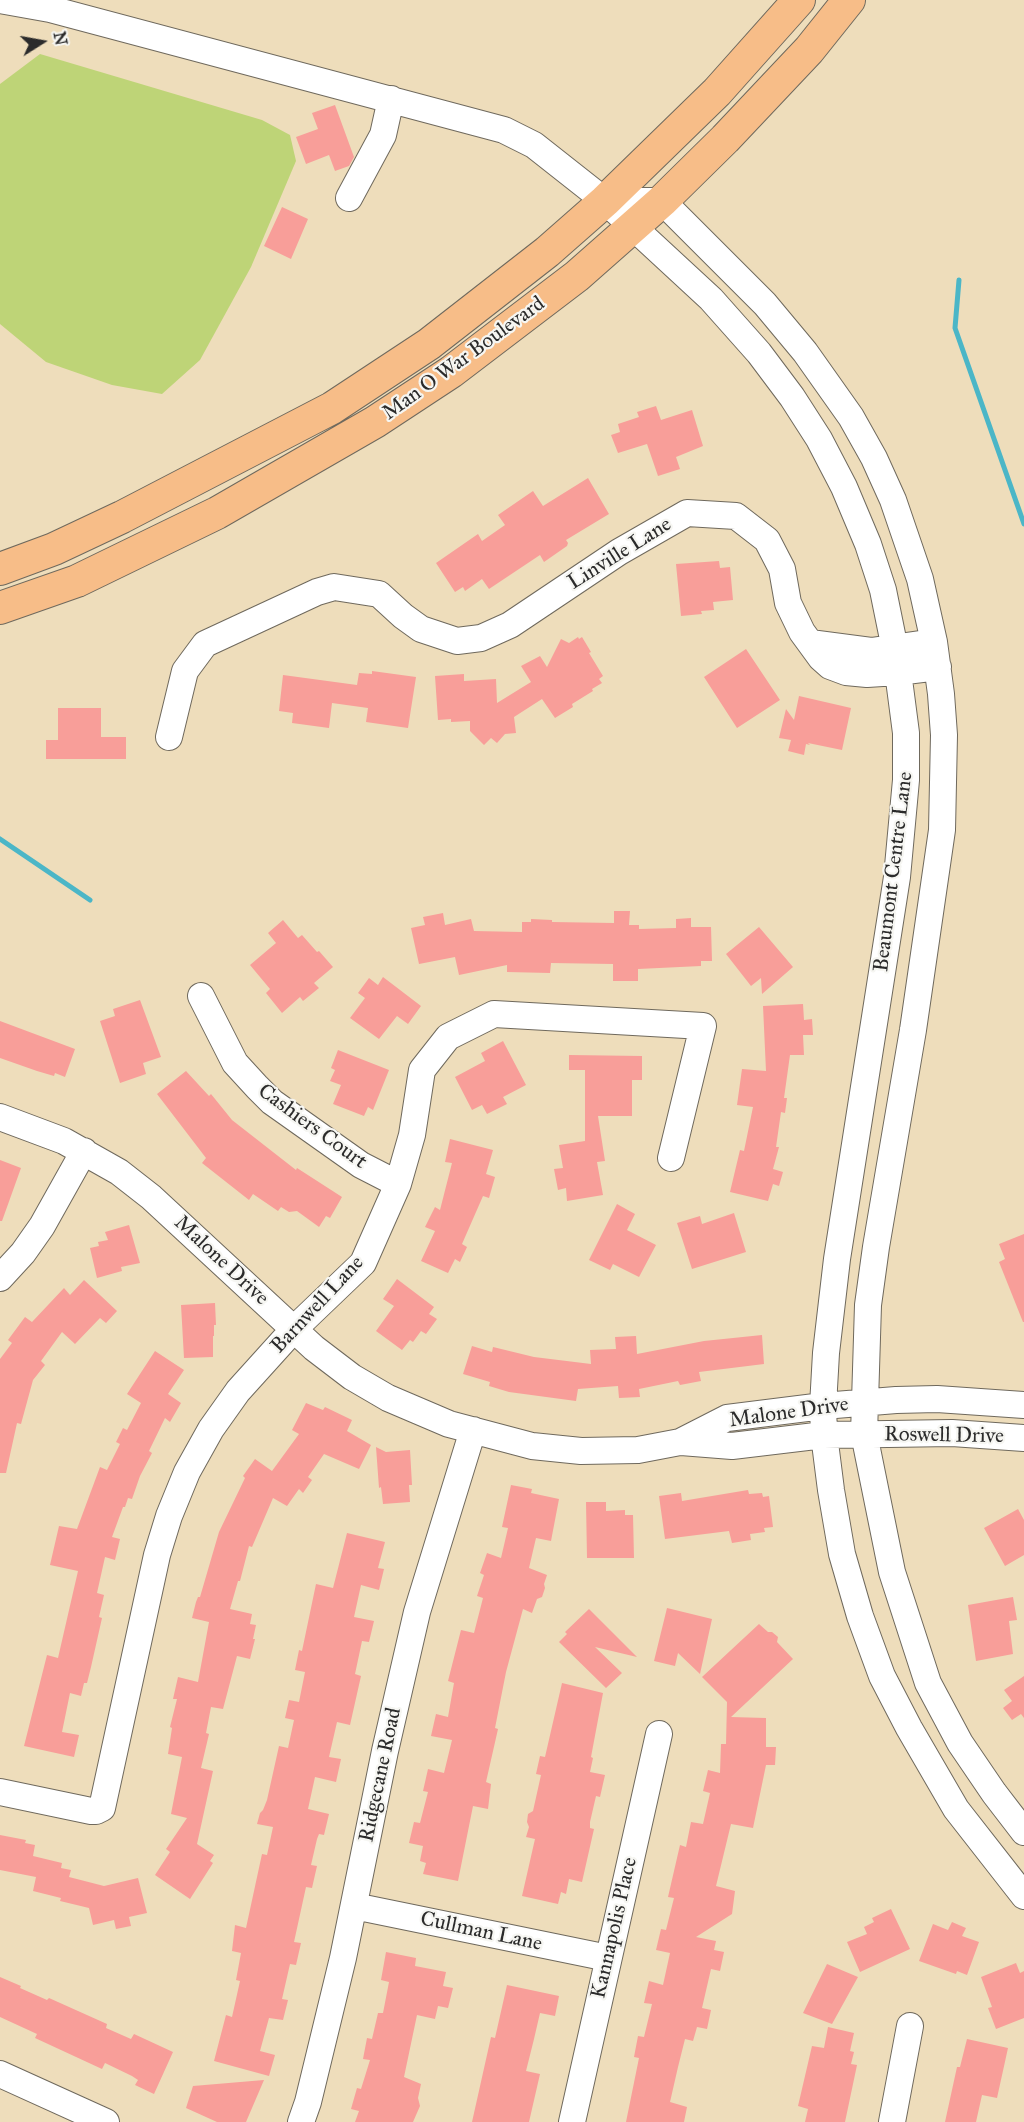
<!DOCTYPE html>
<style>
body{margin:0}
#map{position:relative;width:1024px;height:2122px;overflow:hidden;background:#edb;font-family:"IM FELL Great Primer",serif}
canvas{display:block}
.north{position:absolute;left:12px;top:12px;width:60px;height:60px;-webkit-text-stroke:4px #f6f6f2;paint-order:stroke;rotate:79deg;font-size:16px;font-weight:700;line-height:24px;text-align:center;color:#2b2b2b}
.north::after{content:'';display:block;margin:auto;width:21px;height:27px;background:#2b2b2b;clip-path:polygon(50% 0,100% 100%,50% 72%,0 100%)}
</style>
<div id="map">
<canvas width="1024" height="2122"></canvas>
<div class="north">N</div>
</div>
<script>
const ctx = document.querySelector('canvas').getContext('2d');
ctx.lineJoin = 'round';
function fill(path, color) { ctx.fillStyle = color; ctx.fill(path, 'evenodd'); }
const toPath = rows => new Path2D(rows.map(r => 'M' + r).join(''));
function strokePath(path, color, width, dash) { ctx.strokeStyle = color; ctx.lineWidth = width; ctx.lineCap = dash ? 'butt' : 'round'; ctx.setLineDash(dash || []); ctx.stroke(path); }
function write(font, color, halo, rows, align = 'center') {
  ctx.font = font + ' "IM FELL Great Primer",serif'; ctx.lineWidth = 4.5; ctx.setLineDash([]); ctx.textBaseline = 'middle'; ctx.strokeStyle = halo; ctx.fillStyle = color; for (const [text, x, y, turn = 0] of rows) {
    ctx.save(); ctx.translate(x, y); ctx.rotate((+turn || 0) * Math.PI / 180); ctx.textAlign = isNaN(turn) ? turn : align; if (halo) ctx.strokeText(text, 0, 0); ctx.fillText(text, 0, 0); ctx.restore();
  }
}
fill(toPath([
 [40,54,262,120,290,135,296,161,251,267,200,360,162,394,112,385,46,362,0,324,0,84]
]), '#bed477');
strokePath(toPath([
 [959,280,955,328,1024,524],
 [0,839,90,900]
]), '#4bb6c7', 5);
fill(toPath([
 [335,105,354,157,349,166,335,171,329,155,306,164,296,137,318,129,312,113],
 [282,207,308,219,291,259,264,246],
 [656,406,661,420,692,410,703,446,676,457,680,469,658,476,647,444,618,453,611,435,620,432,618,424,639,417,637,412],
 [588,478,609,514,566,540,568,543,567,546,544,562,540,555,489,589,482,579,465,591,463,587,455,592,436,563,478,534,482,541,505,525,498,515,533,491,543,506],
 [719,561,720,568,730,567,733,600,713,602,714,610,701,611,702,614,681,616,676,564],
 [578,637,579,639,582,637,591,652,589,653,603,676,599,679,602,683,592,689,593,691,572,704,573,707,555,718,542,699,514,717,516,733,505,734,497,743,491,738,484,745,470,731,470,721,451,722,451,719,438,720,435,676,464,674,464,681,496,679,497,703,531,682,521,666,540,656,547,667,561,639,569,643],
 [746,649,780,700,737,728,704,677],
 [372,671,416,677,408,728,366,722,368,708,332,703,329,728,292,723,293,713,279,711,283,675,357,685,359,673,372,674],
 [799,696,851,708,842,750,808,743,810,745,806,744,804,755,788,751,791,740,779,738,786,709,794,720],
 [58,708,101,708,101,737,126,737,126,759,46,759,46,740,58,740],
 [614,911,630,911,629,925,639,925,639,929,676,928,676,919,691,918,691,927,711,927,712,961,701,961,701,966,638,969,638,981,613,981,613,964,551,963,550,973,507,972,507,965,459,975,455,957,419,964,411,928,425,925,423,917,443,913,445,925,471,919,474,931,522,932,522,922,531,922,531,919,552,920,552,922,614,923],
 [283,920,298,938,302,935,317,952,319,951,333,967,314,983,319,988,303,1001,300,997,282,1013,266,993,270,989,250,965,276,943,268,933],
 [759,927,793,967,762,994,761,978,751,986,726,954],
 [383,977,421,1006,408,1024,397,1016,379,1039,350,1018,365,998,358,993,369,978,378,985],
 [140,1000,161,1057,143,1063,146,1074,120,1083,100,1021,115,1016,113,1009],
 [803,1004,804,1020,812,1019,813,1035,803,1035,804,1055,790,1055,784,1098,787,1098,785,1113,781,1112,776,1147,779,1147,773,1169,783,1172,779,1186,773,1184,768,1201,730,1192,740,1150,744,1151,753,1107,737,1105,742,1069,766,1071,763,1006],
 [0,1021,75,1049,65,1077,55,1073,54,1076,37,1071,0,1058],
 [503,1041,526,1085,503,1097,507,1104,487,1114,482,1105,472,1110,455,1077,485,1061,481,1053],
 [338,1050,389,1070,373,1110,368,1107,364,1116,333,1104,341,1085,330,1081,335,1070,331,1068],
 [569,1055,642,1056,642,1080,632,1080,632,1116,598,1116,605,1161,597,1162,603,1195,567,1201,566,1188,558,1190,554,1169,563,1168,559,1145,585,1141,585,1070,569,1070],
 [186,1071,209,1096,211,1094,232,1120,296,1170,297,1168,342,1197,330,1218,326,1216,319,1227,297,1211,289,1212,281,1207,278,1211,253,1194,249,1200,202,1163,206,1158,157,1094],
 [450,1139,493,1150,486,1174,495,1177,489,1198,483,1196,462,1244,467,1247,460,1262,455,1259,448,1273,421,1261,435,1231,425,1227,435,1207,440,1210,452,1163,445,1162],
 [0,1160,21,1168,2,1221,0,1221],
 [617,1204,635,1214,627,1230,656,1245,639,1277,613,1264,610,1270,589,1260],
 [734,1213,746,1252,692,1269,677,1223,700,1216,702,1224],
 [129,1225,140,1263,121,1267,122,1271,97,1278,90,1248,99,1246,98,1242,108,1240,105,1232],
 [1024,1234,1024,1322,1023,1322,999,1262,1005,1259,999,1244],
 [397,1279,434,1307,429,1314,437,1319,426,1334,421,1331,413,1342,410,1340,402,1350,376,1331,394,1306,383,1299],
 [84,1280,117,1311,106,1323,100,1318,75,1344,62,1332,41,1361,45,1365,33,1380,21,1424,17,1423,6,1473,0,1473,0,1359,12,1343,8,1340,25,1317,32,1322,64,1288,70,1295],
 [215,1303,216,1325,214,1325,214,1336,213,1336,213,1357,184,1358,181,1305],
 [762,1335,764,1364,699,1372,701,1381,680,1385,678,1381,639,1389,640,1397,619,1398,618,1386,578,1389,576,1401,509,1392,489,1386,490,1382,463,1374,472,1346,492,1352,493,1347,534,1357,591,1364,590,1350,616,1349,615,1337,636,1336,637,1354,704,1341],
 [155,1351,184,1370,168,1394,181,1403,170,1422,165,1418,149,1451,152,1453,140,1476,132,1499,128,1498,125,1507,123,1507,112,1537,120,1539,115,1560,105,1557,97,1593,104,1595,99,1617,102,1618,91,1667,87,1683,84,1683,81,1696,70,1693,62,1732,79,1735,74,1757,24,1746,47,1655,58,1658,78,1571,50,1565,59,1526,77,1529,100,1467,107,1470,120,1444,116,1442,123,1428,127,1430,141,1403,127,1394],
 [306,1403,323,1410,325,1407,352,1420,347,1431,371,1445,359,1469,324,1454,308,1477,312,1480,303,1493,299,1489,287,1506,273,1498,252,1547,249,1546,240,1581,238,1581,230,1609,252,1614,250,1624,256,1625,253,1639,255,1639,250,1659,237,1656,223,1709,211,1707,206,1733,209,1734,201,1768,213,1771,197,1844,214,1855,210,1861,213,1863,190,1899,155,1875,170,1852,166,1849,187,1818,171,1814,182,1757,168,1754,172,1728,170,1727,177,1699,173,1699,178,1677,198,1682,209,1622,192,1618,196,1602,198,1597,200,1597,219,1532,245,1478,243,1476,255,1459,272,1471,299,1434,292,1430],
 [376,1447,386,1452,410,1450,412,1485,409,1485,410,1502,383,1504,381,1487,379,1488],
 [511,1485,532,1489,531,1493,559,1499,551,1541,536,1538,529,1568,547,1575,544,1584,545,1588,542,1597,537,1599,532,1613,523,1609,506,1672,495,1728,498,1729,486,1782,491,1784,488,1809,473,1806,458,1881,423,1874,426,1863,420,1861,423,1846,409,1843,414,1822,420,1823,428,1792,423,1791,428,1769,444,1773,452,1740,431,1736,436,1714,448,1717,454,1683,448,1681,461,1630,474,1633,483,1598,477,1596,484,1575,480,1573,487,1553,501,1558,508,1528,502,1527],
 [748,1490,749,1494,762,1493,763,1497,769,1496,773,1527,764,1528,765,1532,750,1534,751,1540,732,1543,729,1531,665,1539,659,1496,681,1493,682,1501],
 [586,1502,606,1502,606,1511,625,1510,625,1515,633,1515,634,1558,587,1558],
 [1018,1509,1024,1520,1024,1555,1005,1566,984,1528],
 [347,1533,385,1542,378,1568,384,1569,379,1590,361,1585,354,1617,374,1621,369,1642,362,1641,355,1674,361,1676,350,1725,337,1722,329,1757,341,1759,336,1782,315,1777,308,1809,329,1814,324,1835,319,1834,317,1839,311,1865,317,1866,312,1888,306,1887,294,1942,301,1943,296,1965,290,1964,282,1999,288,2000,283,2020,269,2018,260,2051,275,2055,269,2076,214,2061,226,2015,232,2017,240,1981,236,1980,241,1953,232,1951,235,1925,246,1928,262,1854,267,1855,273,1827,257,1824,260,1813,263,1810,267,1800,279,1746,288,1748,294,1720,285,1718,289,1700,299,1702,305,1672,295,1670,299,1650,302,1651,316,1584,333,1588],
 [1013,1597,1017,1620,1009,1621,1013,1654,976,1661,968,1605],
 [667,1608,712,1619,700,1674,678,1653,675,1666,654,1661],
 [589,1609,637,1657,595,1647,622,1673,606,1688,559,1642,567,1634,565,1632],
 [759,1624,768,1632,772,1632,778,1637,777,1642,793,1659,731,1717,766,1718,766,1747,776,1747,775,1765,766,1765,753,1828,731,1824,716,1886,735,1891,732,1914,696,1937,716,1941,714,1950,724,1952,720,1971,711,1969,702,2008,711,2010,707,2029,697,2027,693,2041,685,2039,678,2067,670,2102,687,2107,684,2122,626,2122,639,2058,634,2057,638,2036,644,2037,652,2004,644,2003,649,1981,663,1985,670,1953,656,1950,661,1929,666,1930,674,1898,668,1897,680,1845,686,1847,691,1822,703,1824,710,1793,703,1791,708,1770,720,1773,721,1744,726,1744,727,1702,702,1677],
 [1024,1676,1024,1718,1021,1714,1012,1720,1003,1708,1012,1701,1004,1690],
 [562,1683,603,1693,591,1757,593,1758,590,1772,605,1775,600,1797,596,1796,590,1822,590,1828,594,1829,582,1882,569,1879,566,1894,561,1892,558,1904,522,1896,535,1839,526,1837,529,1827,527,1822,528,1814,533,1811,541,1775,536,1774,540,1756,545,1757],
 [0,1835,26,1840,25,1843,35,1845,33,1856,62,1863,61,1868,71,1870,69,1877,104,1886,138,1878,147,1913,129,1917,131,1926,116,1929,114,1920,93,1925,89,1908,60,1901,61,1898,33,1891,36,1877,0,1870],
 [891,1909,910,1949,860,1972,847,1942,867,1934,864,1927,874,1922,872,1918],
 [952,1922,966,1928,962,1936,979,1942,967,1975,957,1971,956,1974,919,1961,933,1924,948,1930],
 [386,1952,416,1958,415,1966,446,1972,443,1986,453,1988,448,2008,438,2006,435,2019,417,2015,404,2077,421,2084,418,2098,420,2106,413,2122,355,2122,359,2111,351,2109,357,2088,361,2089,370,2060,363,2059,367,2038,372,2039,378,2013,383,2013,389,1982,381,1980],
 [1016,1963,1020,1973,1024,1971,1024,2018,996,2029,988,2008,992,2007,981,1977],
 [827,1964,858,1977,832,2024,803,2013],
 [0,1977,21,1986,20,1988,47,2000,49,1998,107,2024,106,2028,131,2039,134,2034,173,2052,154,2094,135,2085,138,2080,132,2076,105,2063,102,2069,35,2038,37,2034,0,2017],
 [507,1985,559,1996,555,2016,540,2013,534,2039,526,2071,540,2074,529,2122,472,2122,491,2037,495,2038],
 [828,2027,854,2033,850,2051,854,2052,851,2064,857,2065,845,2122,805,2122,808,2109,798,2106,812,2046,824,2048],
 [967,2039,1008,2048,997,2098,982,2095,976,2122,945,2122,957,2067,960,2067],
 [264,2080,246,2122,217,2122,186,2108,193,2086]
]), '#f89e99');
const minor = toPath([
 [0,0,50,9,504,130,534,145,605,201,711,299,759,353,792,397,819,439,844,487,868,544,883,590,895,649,906,733,906,780,897,877,837,1259,826,1353,823,1406,824,1435,831,1490,842,1554,860,1616,882,1676,909,1728,956,1809,1024,1896],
 [349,198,383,135,391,99],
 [605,201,662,201,765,304,805,352,851,417,874,458,893,500,920,579,934,642,941,694,944,735,942,830,913,1030,876,1247,868,1305,864,1434,892,1572,928,1683,960,1743,994,1793,1024,1832],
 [810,643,871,651,934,642],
 [169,737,185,671,205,644,317,592,334,587,379,594,403,616,421,629,457,641,481,638,510,625,619,552,687,513,736,516,767,540,782,569,788,603,802,632,821,658,830,666,846,672,867,674,898,672,938,667],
 [201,996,235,1063,257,1087,272,1102,361,1165,398,1184],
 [0,1117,64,1141,119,1172,151,1197,314,1348,352,1377,388,1398,449,1424,532,1446,581,1451,638,1450,680,1442,727,1418,823,1406,896,1400,937,1399,1024,1405],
 [0,1278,23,1253,42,1226,84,1151],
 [681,1442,732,1446,824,1435,952,1433,1024,1438],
 [0,1792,91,1811,96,1811,102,1808,157,1555,169,1516,187,1472,211,1429,238,1391,294,1329,363,1263,398,1184,412,1135,422,1070,448,1037,494,1014,703,1026,671,1158],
 [354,1906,608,1958],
 [0,2074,106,2122],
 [301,2122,308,2102,343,1958,385,1751,417,1612,473,1430],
 [572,2122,659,1734],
 [892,2122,910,2026]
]);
const major = toPath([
 [0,569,54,549,122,517,332,408,429,344,547,252,605,201,717,92,799,0],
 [0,608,77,581,217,513,375,422,451,372,577,276,662,201,725,139,809,50,849,0]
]);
strokePath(minor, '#6f695d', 28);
strokePath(major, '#6f695d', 34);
strokePath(minor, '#fff', 26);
strokePath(major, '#f7bd88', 32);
write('21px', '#2b2b2b', '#f6f6f2', [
 ["Man O War Boulevard",464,359,-36],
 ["Linville Lane",620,554,-32],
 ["Beaumont Centre Lane",894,872,-83],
 ["Cashiers Court",312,1127,36],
 ["Malone Drive",221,1261,43],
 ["Barnwell Lane",318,1305,-47],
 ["Malone Drive",789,1413,-8],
 ["Roswell Drive",944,1436,1],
 ["Ridgecane Road",381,1775,-78],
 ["Kannapolis Place",615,1928,-77],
 ["Cullman Lane",481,1932,12]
]);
</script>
